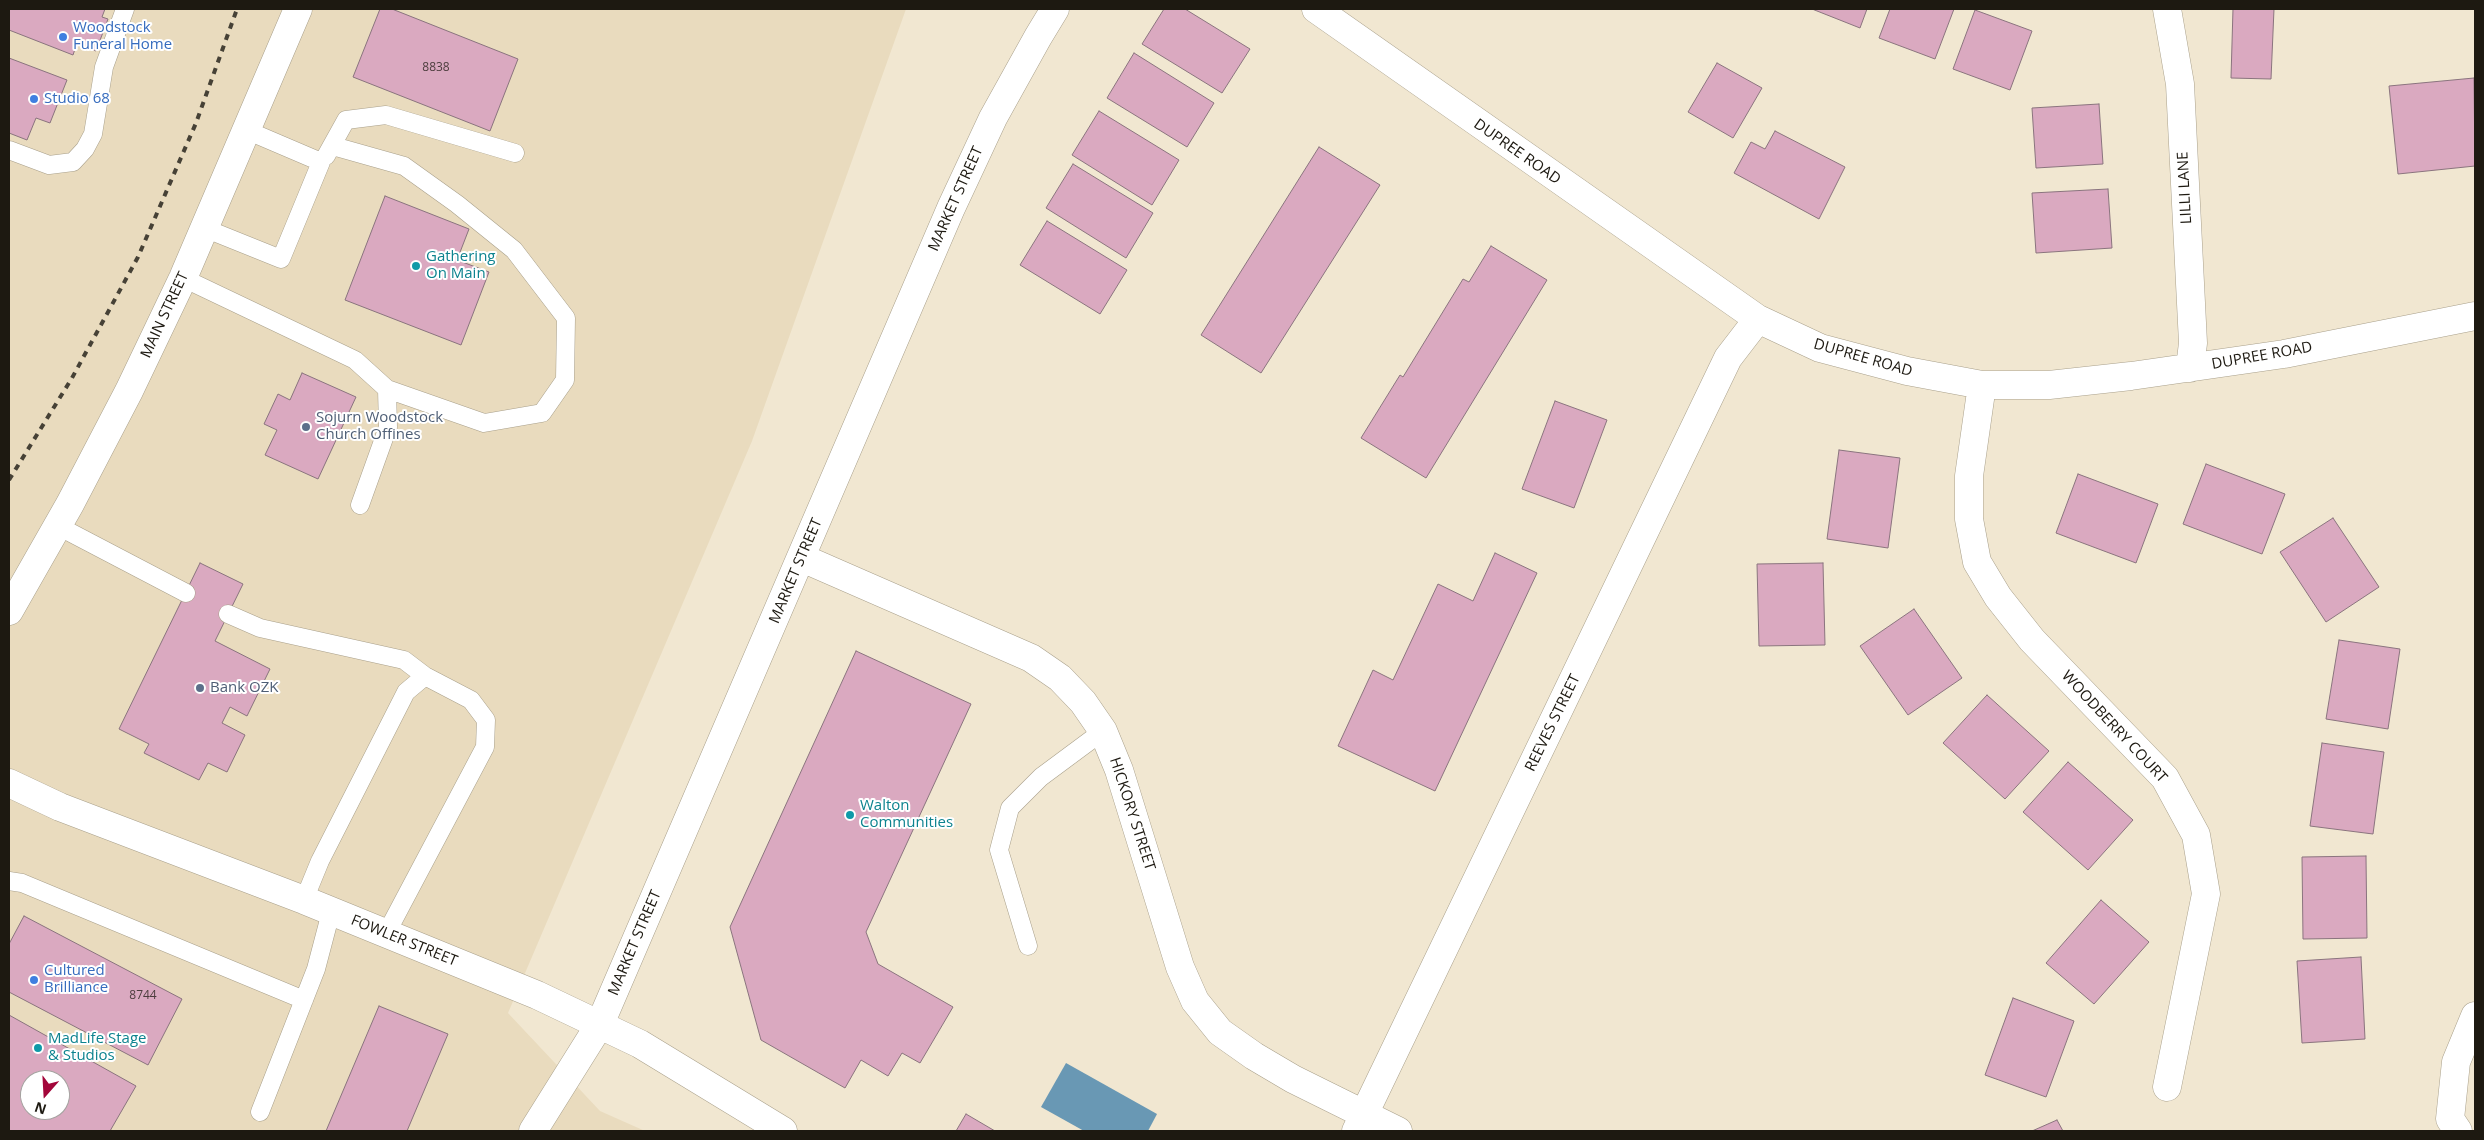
<!DOCTYPE html>
<style>
body{margin:0}
#map{position:relative;width:2484px;height:1140px;overflow:hidden;background:#f1e7d1;font-family:"Open Sans",sans-serif}
canvas{display:block}
.frame{position:absolute;inset:0;border:10px solid #1d1911;pointer-events:none}
.north{position:absolute;left:20px;top:1070px;width:50px;height:50px;box-sizing:border-box;background:#fff;border:1px solid #a5a3a0;border-radius:50%;rotate:199deg;font-size:14px;font-weight:700;line-height:20px;text-align:center;color:#1d1911}
.north::after{content:'';display:block;margin:auto;width:18px;height:22px;background:#a3063a;clip-path:polygon(50% 0,100% 100%,50% 72%,0 100%)}
</style>
<div id="map">
<canvas width="2484" height="1140"></canvas>
<div class="frame"></div>
<div class="north">N</div>
</div>
<script>
const ctx = document.querySelector('canvas').getContext('2d');
ctx.lineJoin = 'round';
function fill(path, color) { ctx.fillStyle = color; ctx.fill(path, 'evenodd'); }
const toPath = rows => new Path2D(rows.map(r => 'M' + r).join(''));
function strokePath(path, color, width, dash) { ctx.strokeStyle = color; ctx.lineWidth = width; ctx.lineCap = dash ? 'butt' : 'round'; ctx.setLineDash(dash || []); ctx.stroke(path); }
function write(font, color, halo, rows, align = 'center') {
  ctx.font = font + ' "Open Sans",sans-serif'; ctx.lineWidth = 4; ctx.setLineDash([]); ctx.textBaseline = 'middle'; ctx.strokeStyle = halo; ctx.fillStyle = color; for (const [text, x, y, turn = 0] of rows) {
    ctx.save(); ctx.translate(x, y); ctx.rotate((+turn || 0) * Math.PI / 180); ctx.textAlign = isNaN(turn) ? turn : align; if (halo) ctx.strokeText(text, 0, 0); ctx.fillText(text, 0, 0); ctx.restore();
  }
}
fill(toPath([
 [9,9,906,9,752,441,508,1013,600,1111,645,1131,9,1131],
 [30,1080,60,1080,60,1110,30,1110]
]), '#e9dbbe');
fill(toPath([
 [1066,1063,1157,1114,1148,1131,1084,1131,1041,1107]
]), '#6998b4');
const building = toPath([
 [9,9,105,9,102,17,108,19,96,51,77,43,73,55,9,30,9,9],
 [380,9,392,9,518,59,490,131,353,77,380,9],
 [1164,9,1185,9,1250,49,1222,93,1142,44,1164,9],
 [1812,9,1867,9,1860,28,1812,9],
 [1890,9,1954,9,1935,59,1879,38,1890,9],
 [2233,9,2274,9,2271,79,2231,78,2233,9],
 [1975,10,2032,31,2010,90,1953,69,1975,10],
 [1134,53,1214,103,1187,147,1107,98,1134,53],
 [9,58,67,80,50,123,36,118,27,140,9,133,9,58],
 [1717,63,1762,88,1733,138,1688,112,1717,63],
 [2474,78,2475,166,2398,174,2389,86,2474,78],
 [2099,104,2103,164,2036,168,2032,108,2099,104],
 [1099,111,1179,160,1152,205,1072,155,1099,111],
 [1775,131,1845,167,1819,219,1734,173,1751,142,1765,149,1775,131],
 [1319,147,1380,185,1261,373,1201,335,1319,147],
 [1073,164,1153,213,1126,258,1046,208,1073,164],
 [2108,189,2112,248,2036,253,2032,193,2108,189],
 [385,196,469,229,457,260,489,272,461,345,345,300,385,196],
 [1047,221,1127,270,1100,314,1020,265,1047,221],
 [1491,246,1547,280,1426,478,1361,438,1400,375,1403,377,1463,279,1469,282,1491,246],
 [302,373,356,397,318,479,265,455,277,430,264,424,278,394,290,400,302,373],
 [1555,401,1607,420,1574,508,1522,489,1555,401],
 [1839,450,1900,458,1888,548,1827,539,1839,450],
 [2206,464,2285,494,2262,554,2183,524,2206,464],
 [2078,474,2158,504,2136,563,2056,533,2078,474],
 [2333,518,2379,587,2326,622,2280,552,2333,518],
 [1495,553,1537,573,1435,791,1338,746,1373,670,1393,680,1438,584,1473,601,1495,553],
 [200,563,243,584,215,641,270,669,247,716,230,707,222,723,245,735,227,772,208,763,199,780,144,753,149,744,119,729,200,563],
 [1823,563,1825,645,1759,646,1757,564,1823,563],
 [1914,609,1962,678,1908,715,1860,646,1914,609],
 [2339,640,2400,649,2388,729,2326,719,2339,640],
 [856,651,971,704,866,932,878,964,953,1007,920,1063,902,1053,888,1076,861,1060,845,1088,761,1040,730,927,856,651],
 [1987,695,2049,751,2005,799,1943,743,1987,695],
 [2322,743,2384,752,2373,834,2310,826,2322,743],
 [2068,762,2133,820,2088,870,2023,812,2068,762],
 [2366,856,2367,938,2303,939,2302,857,2366,856],
 [2101,900,2149,942,2094,1004,2046,963,2101,900],
 [24,916,182,999,148,1065,9,992,9,944,24,916],
 [2361,957,2365,1039,2302,1043,2297,961,2361,957],
 [2013,998,2074,1021,2046,1097,1985,1075,2013,998],
 [379,1006,448,1034,407,1131,326,1131,379,1006],
 [9,1015,136,1086,110,1131,9,1131,9,1015],
 [30,1080,60,1080,60,1110,30,1110,30,1080],
 [966,1114,995,1131,956,1131,966,1114],
 [2057,1120,2063,1131,2032,1131,2057,1120]
]);
fill(building, '#daa9c0');
strokePath(building, '#8a747e', 1);
const lane = toPath([
 [333,146,404,166,457,204,514,250,566,318,565,380,542,413,484,423,387,389],
 [9,150,49,165,73,162,85,149,93,134,104,67,125,9],
 [326,156,346,120,386,115,515,153],
 [204,228,281,259,321,162,246,130],
 [183,278,355,360,387,389,388,427,360,505],
 [58,526,186,593],
 [228,614,260,628,404,660,425,676],
 [9,881,22,883,304,1000],
 [304,900,320,861,406,692,425,676,471,700,486,720,485,747,386,934],
 [1028,946,999,850,1010,808,1041,777,1103,731],
 [260,1112,316,969,331,912]
]);
const street = toPath([
 [1316,9,1758,319,1820,348,1907,371,1982,385,2049,385,2131,376,2284,354,2475,316],
 [2167,9,2180,84,2193,343,2190,368],
 [1982,385,1969,476,1969,519,1977,562,1998,597,2032,640,2165,778,2196,835,2206,894,2167,1087],
 [802,558,1031,658,1060,678,1083,702,1103,731,1119,770,1180,967,1195,1001,1220,1032,1254,1056,1293,1079,1398,1131],
 [9,783,60,807,304,900,537,995,640,1044,783,1131],
 [533,1131,600,1024,951,208,993,118,1038,37,1055,9],
 [1356,1131,1728,358,1758,319],
 [2458,1131,2450,1119,2456,1062,2475,1016]
]);
const secondary = toPath([
 [9,611,70,504,129,391,183,278,298,9]
]);
strokePath(lane, '#a9a08b', 19);
strokePath(street, '#a9a08b', 29);
strokePath(secondary, '#a9a08b', 29);
strokePath(lane, '#fff', 18);
strokePath(street, '#fff', 28);
strokePath(secondary, '#fff', 28);
strokePath(toPath([
 [9,480,72,378,138,257,196,123,237,9]
]), '#464136', 4, [6, 6]);
for (const [x, y, r, color] of [
 [63,37,5,"#3f7fe0"],
 [34,99,5,"#3f7fe0"],
 [416,266,5,"#0f9aa8"],
 [306,427,5,"#5c6f8a"],
 [200,688,5,"#5c6f8a"],
 [850,815,5,"#0f9aa8"],
 [34,980,5,"#3f7fe0"],
 [38,1048,5,"#0f9aa8"]
]) { const dot = new Path2D(); dot.arc(x, y, r, 0, 2 * Math.PI); ctx.fillStyle = color; ctx.fill(dot); strokePath(dot, '#fff', 2); }
write('12px', '#4c3d3d', null, [
 ["8838",436,68],
 ["8744",143,996]
]);
write('15px', '#366cbe', '#fff', [
 ["Woodstock",73,28],
 ["Funeral Home",73,45],
 ["Studio 68",44,99],
 ["Cultured",44,971],
 ["Brilliance",44,988]
], 'left');
write('15px', '#1d1911', '#fff', [
 ["DUPREE ROAD",1517,152,35],
 ["LILLI LANE",2185,188,-93],
 ["MARKET STREET",956,199,-66],
 ["MAIN STREET",165,315,-65],
 ["DUPREE ROAD",2262,356,-10],
 ["DUPREE ROAD",1863,358,16],
 ["MARKET STREET",796,571,-67],
 ["REEVES STREET",1553,723,-64],
 ["WOODBERRY COURT",2114,727,47],
 ["HICKORY STREET",1132,814,72],
 ["FOWLER STREET",404,941,22],
 ["MARKET STREET",635,943,-67]
]);
write('15px', '#0d838f', '#fff', [
 ["Gathering",426,257],
 ["On Main",426,274],
 ["Walton",860,806],
 ["Communities",860,823],
 ["MadLife Stage",48,1039],
 ["& Studios",48,1056]
], 'left');
write('15px', '#4e5e75', '#fff', [
 ["Sojurn Woodstock",316,418],
 ["Church Offines",316,435],
 ["Bank OZK",210,688]
], 'left');
</script>
